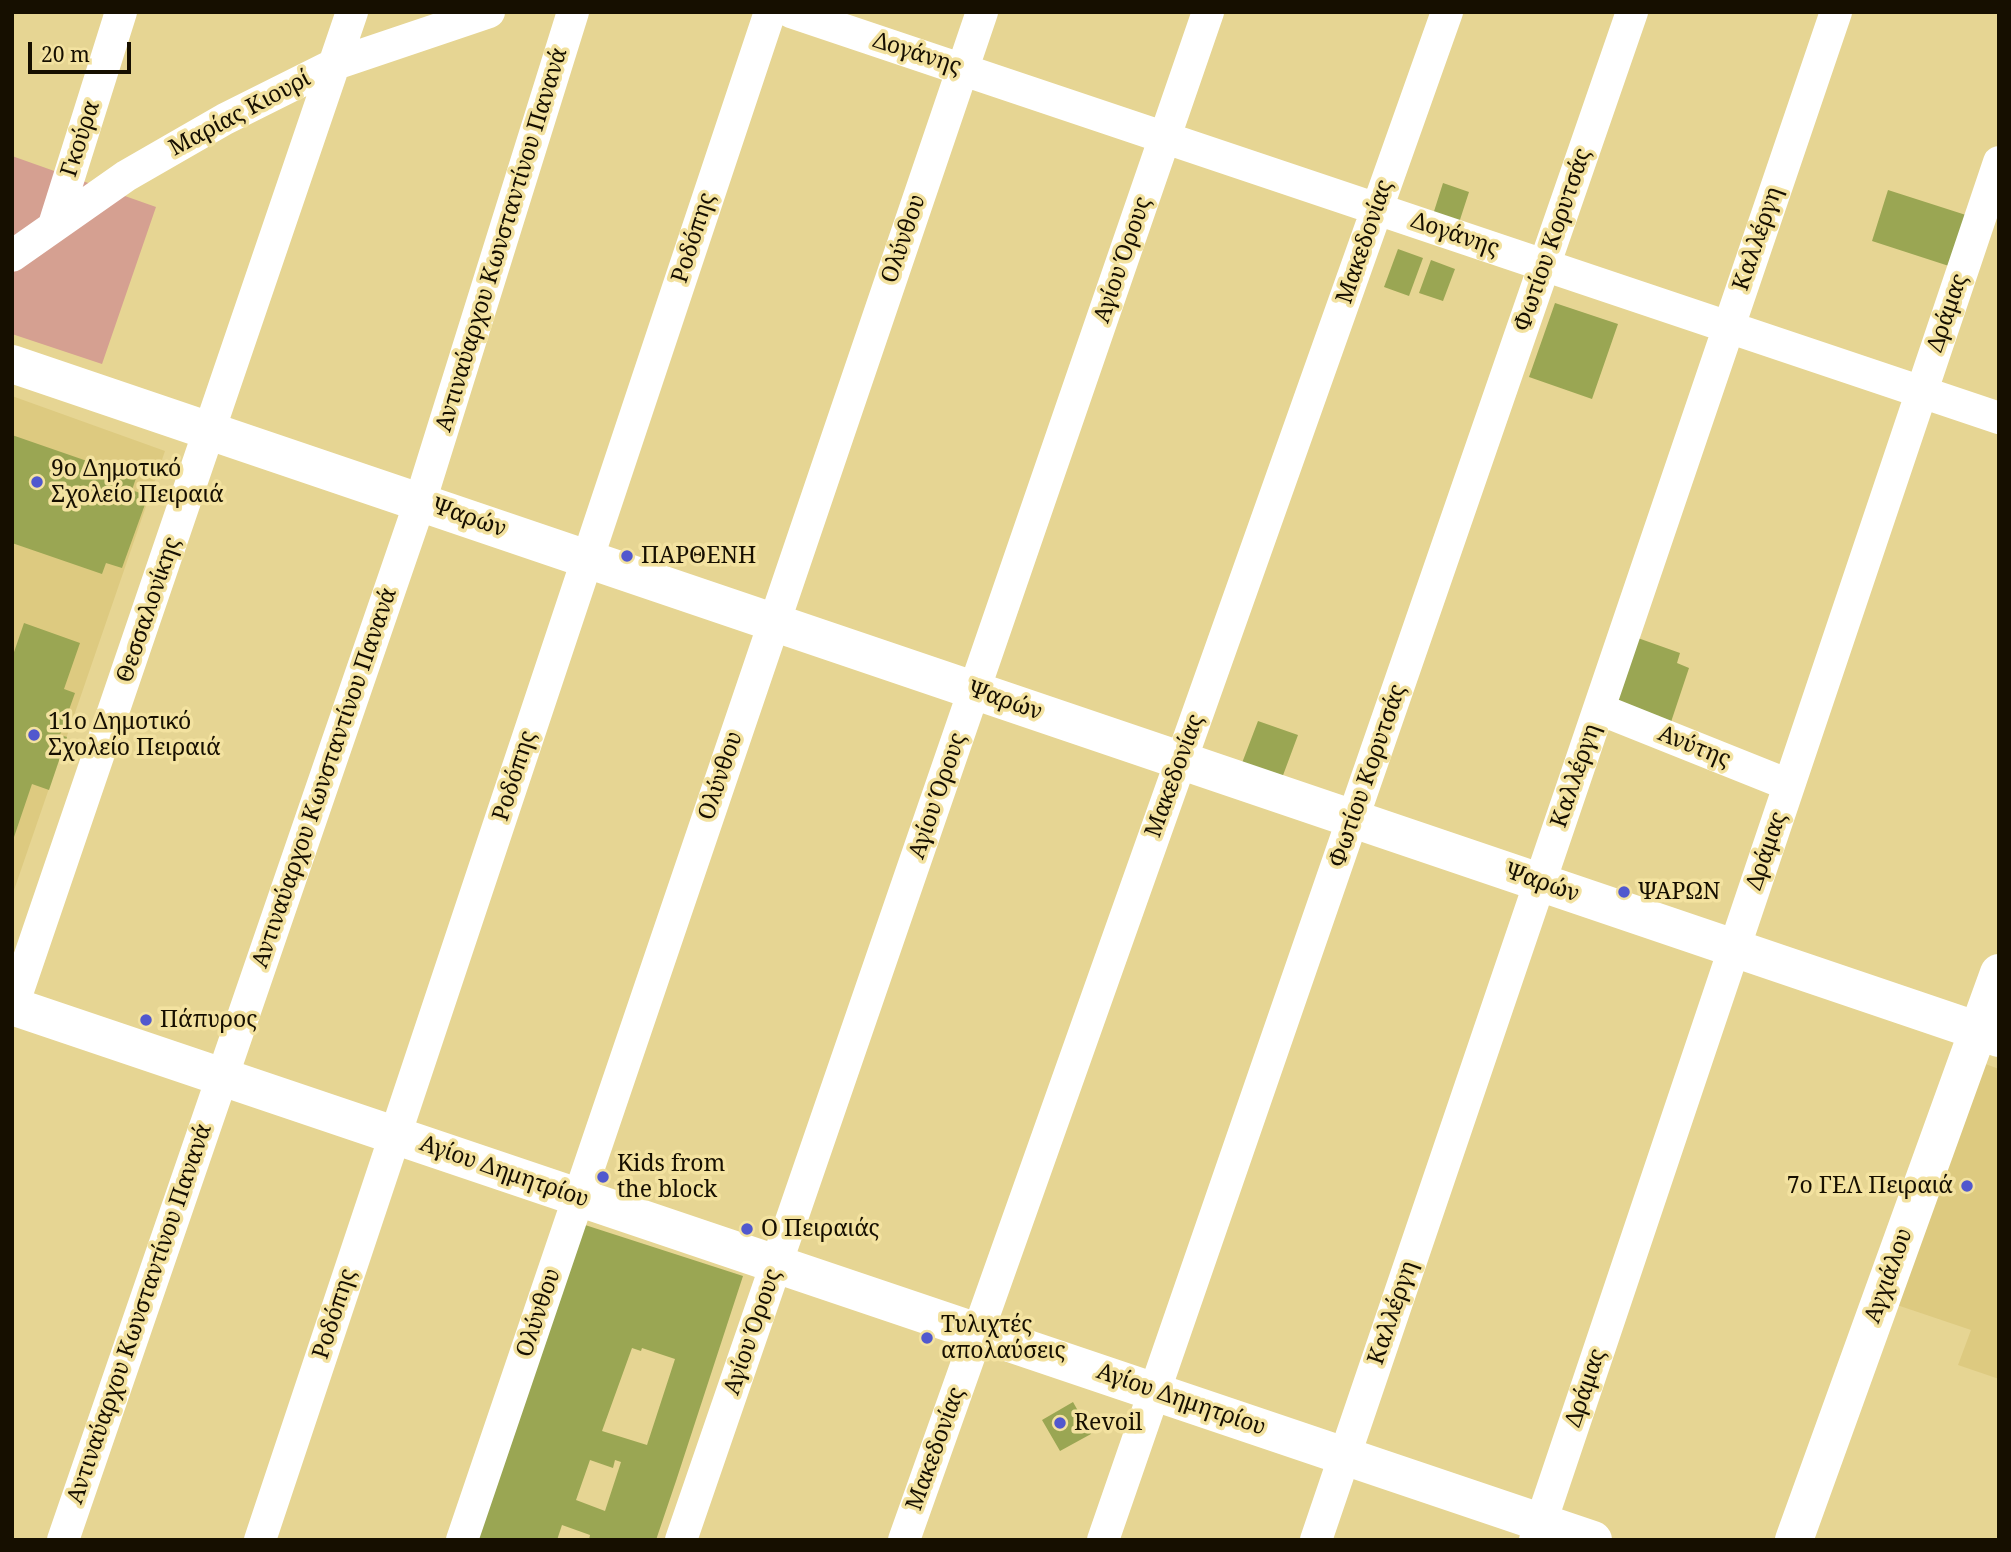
<!DOCTYPE html>
<meta charset="utf-8">
<style>
body{margin:0}
#map{position:relative;width:2011px;height:1552px;overflow:hidden;background:#e6d593;font-family:"Noto Serif",serif}
canvas{display:block}
.frame{position:absolute;inset:0;border:14px solid #160f00;pointer-events:none}
.scale{position:absolute;left:28px;top:42px;width:103px;height:32px;box-sizing:border-box;border:4px solid #160f00;border-top:0;padding-left:9px;font-size:21px;line-height:24px;white-space:nowrap;color:#160f00;-webkit-text-stroke:5px #f3e2a0;paint-order:stroke}
</style>
<div id="map">
<canvas width="2011" height="1552"></canvas>
<div class="frame"></div>
<div class="scale">20 m</div>
</div>
<script>
const ctx = document.querySelector('canvas').getContext('2d');
ctx.lineJoin = 'round';
function fill(path, color) { ctx.fillStyle = color; ctx.fill(path, 'evenodd'); }
const toPath = rows => new Path2D(rows.map(r => 'M' + r).join(''));
function strokePath(path, color, width, dash) { ctx.strokeStyle = color; ctx.lineWidth = width; ctx.lineCap = dash ? 'butt' : 'round'; ctx.setLineDash(dash || []); ctx.stroke(path); }
function write(font, color, halo, rows, align = 'center') {
  ctx.font = font + ' "Noto Serif",serif'; ctx.lineWidth = 7; ctx.setLineDash([]); ctx.textBaseline = 'middle'; ctx.strokeStyle = halo; ctx.fillStyle = color; for (const [text, x, y, turn = 0] of rows) {
    ctx.save(); ctx.translate(x, y); ctx.rotate((+turn || 0) * Math.PI / 180); ctx.textAlign = isNaN(turn) ? turn : align; if (halo) ctx.strokeText(text, 0, 0); ctx.fillText(text, 0, 0); ctx.restore();
  }
}
fill(toPath([
 [12,396,165,451,12,896],
 [1980,1062,1999,1069,1999,1379,1958,1365,1971,1330,1894,1304]
]), '#ddca80');
fill(toPath([
 [12,156,156,207,102,364,12,334]
]), '#d5a091');
fill(toPath([
 [1443,183,1469,192,1456,232,1430,224],
 [1888,190,1969,216,1952,267,1872,241],
 [1398,249,1423,258,1409,296,1384,287],
 [1431,260,1455,269,1443,301,1419,293],
 [1555,303,1618,324,1592,399,1529,377],
 [12,435,136,478,132,490,148,496,122,568,106,563,102,574,12,543],
 [24,623,80,643,64,689,75,693,60,735,67,737,49,790,32,784,13,840,12,658],
 [1635,637,1680,653,1677,663,1689,668,1671,722,1612,702],
 [1258,721,1298,735,1282,778,1242,763],
 [582,1224,743,1276,676,1481,656,1540,589,1540,590,1535,562,1525,557,1540,475,1540],
 [632,1348,641,1351,642,1348,675,1359,647,1445,602,1431],
 [590,1460,613,1468,615,1460,621,1462,605,1511,576,1500],
 [1073,1402,1091,1434,1060,1451,1042,1420]
]), '#9aa653');
strokePath(toPath([
 [791,12,1999,418],
 [54,225,121,12],
 [12,256,126,176,225,119,335,64,489,12],
 [1599,709,1789,785],
 [12,1008,352,12],
 [63,1540,420,502,573,12],
 [260,1540,770,12],
 [462,1540,982,12],
 [681,1540,1208,12],
 [904,1540,1447,12],
 [1103,1540,1632,12],
 [1316,1540,1836,12],
 [1535,1540,1999,162]
]), '#fff', 32);
strokePath(toPath([
 [12,364,1999,1038],
 [12,1006,1593,1540],
 [1794,1540,1999,973]
]), '#fff', 38);
for (const [x, y, r, color] of [
 [37,482,7,"#5158ce"],
 [627,556,7,"#5158ce"],
 [34,735,7,"#5158ce"],
 [1624,892,7,"#5158ce"],
 [146,1020,7,"#5158ce"],
 [603,1177,7,"#5158ce"],
 [1967,1186,7,"#5158ce"],
 [747,1229,7,"#5158ce"],
 [927,1338,7,"#5158ce"],
 [1060,1423,7,"#5158ce"]
]) { const dot = new Path2D(); dot.arc(x, y, r, 0, 2 * Math.PI); ctx.fillStyle = color; ctx.fill(dot); strokePath(dot, '#f3e2a0', 2.5); }
write('23px', '#160f00', '#f3e2a0', [
 ["Δογάνης",917,54,18],
 ["Μαρίας Κιουρί",240,114,-28],
 ["Γκούρα",81,139,-72],
 ["Δογάνης",1455,235,19],
 ["Ροδόπης",694,238,-72],
 ["Ολύνθου",904,239,-71],
 ["Καλλέργη",1758,239,-71],
 ["Αντιναύαρχου Κωνσταντίνου Πανανά",502,240,-73],
 ["Φωτίου Κορυτσάς",1553,240,-71],
 ["Μακεδονίας",1365,242,-71],
 ["Αγίου Όρους",1123,260,-71],
 ["Δράμας",1948,313,-71],
 ["Ψαρών",469,518,19],
 ["Θεσσαλονίκης",149,610,-71],
 ["Ψαρών",1005,701,19],
 ["Ανύτης",1694,747,22],
 ["Ροδόπης",515,776,-72],
 ["Ολύνθου",721,776,-71],
 ["Μακεδονίας",1175,776,-70],
 ["Φωτίου Κορυτσάς",1368,776,-71],
 ["Καλλέργη",1576,776,-71],
 ["Αντιναύαρχου Κωνσταντίνου Πανανά",325,778,-71],
 ["Αγίου Όρους",938,796,-71],
 ["Δράμας",1767,851,-71],
 ["Ψαρών",1542,883,19],
 ["Αγίου Δημητρίου",504,1172,19],
 ["Αγχιάλου",1889,1276,-70],
 ["Ολύνθου",539,1313,-71],
 ["Καλλέργη",1393,1313,-71],
 ["Αντιναύαρχου Κωνσταντίνου Πανανά",140,1314,-71],
 ["Ροδόπης",335,1314,-72],
 ["Αγίου Όρους",753,1332,-71],
 ["Δράμας",1586,1388,-71],
 ["Αγίου Δημητρίου",1181,1400,19],
 ["Μακεδονίας",936,1449,-70]
]);
write('23px', '#160f00', '#f3e2a0', [
 ["9ο Δημοτικό",51,469],
 ["Σχολείο Πειραιά",51,495],
 ["ΠΑΡΘΕΝΗ",641,556],
 ["11ο Δημοτικό",48,722],
 ["Σχολείο Πειραιά",48,748],
 ["ΨΑΡΩΝ",1638,892],
 ["Πάπυρος",160,1020],
 ["Kids from",617,1164],
 ["the block",617,1190],
 ["7ο ΓΕΛ Πειραιά",1953,1186,"right"],
 ["Ο Πειραιάς",761,1229],
 ["Τυλιχτές",941,1325],
 ["απολαύσεις",941,1351],
 ["Revoil",1074,1423]
], 'left');
</script>
